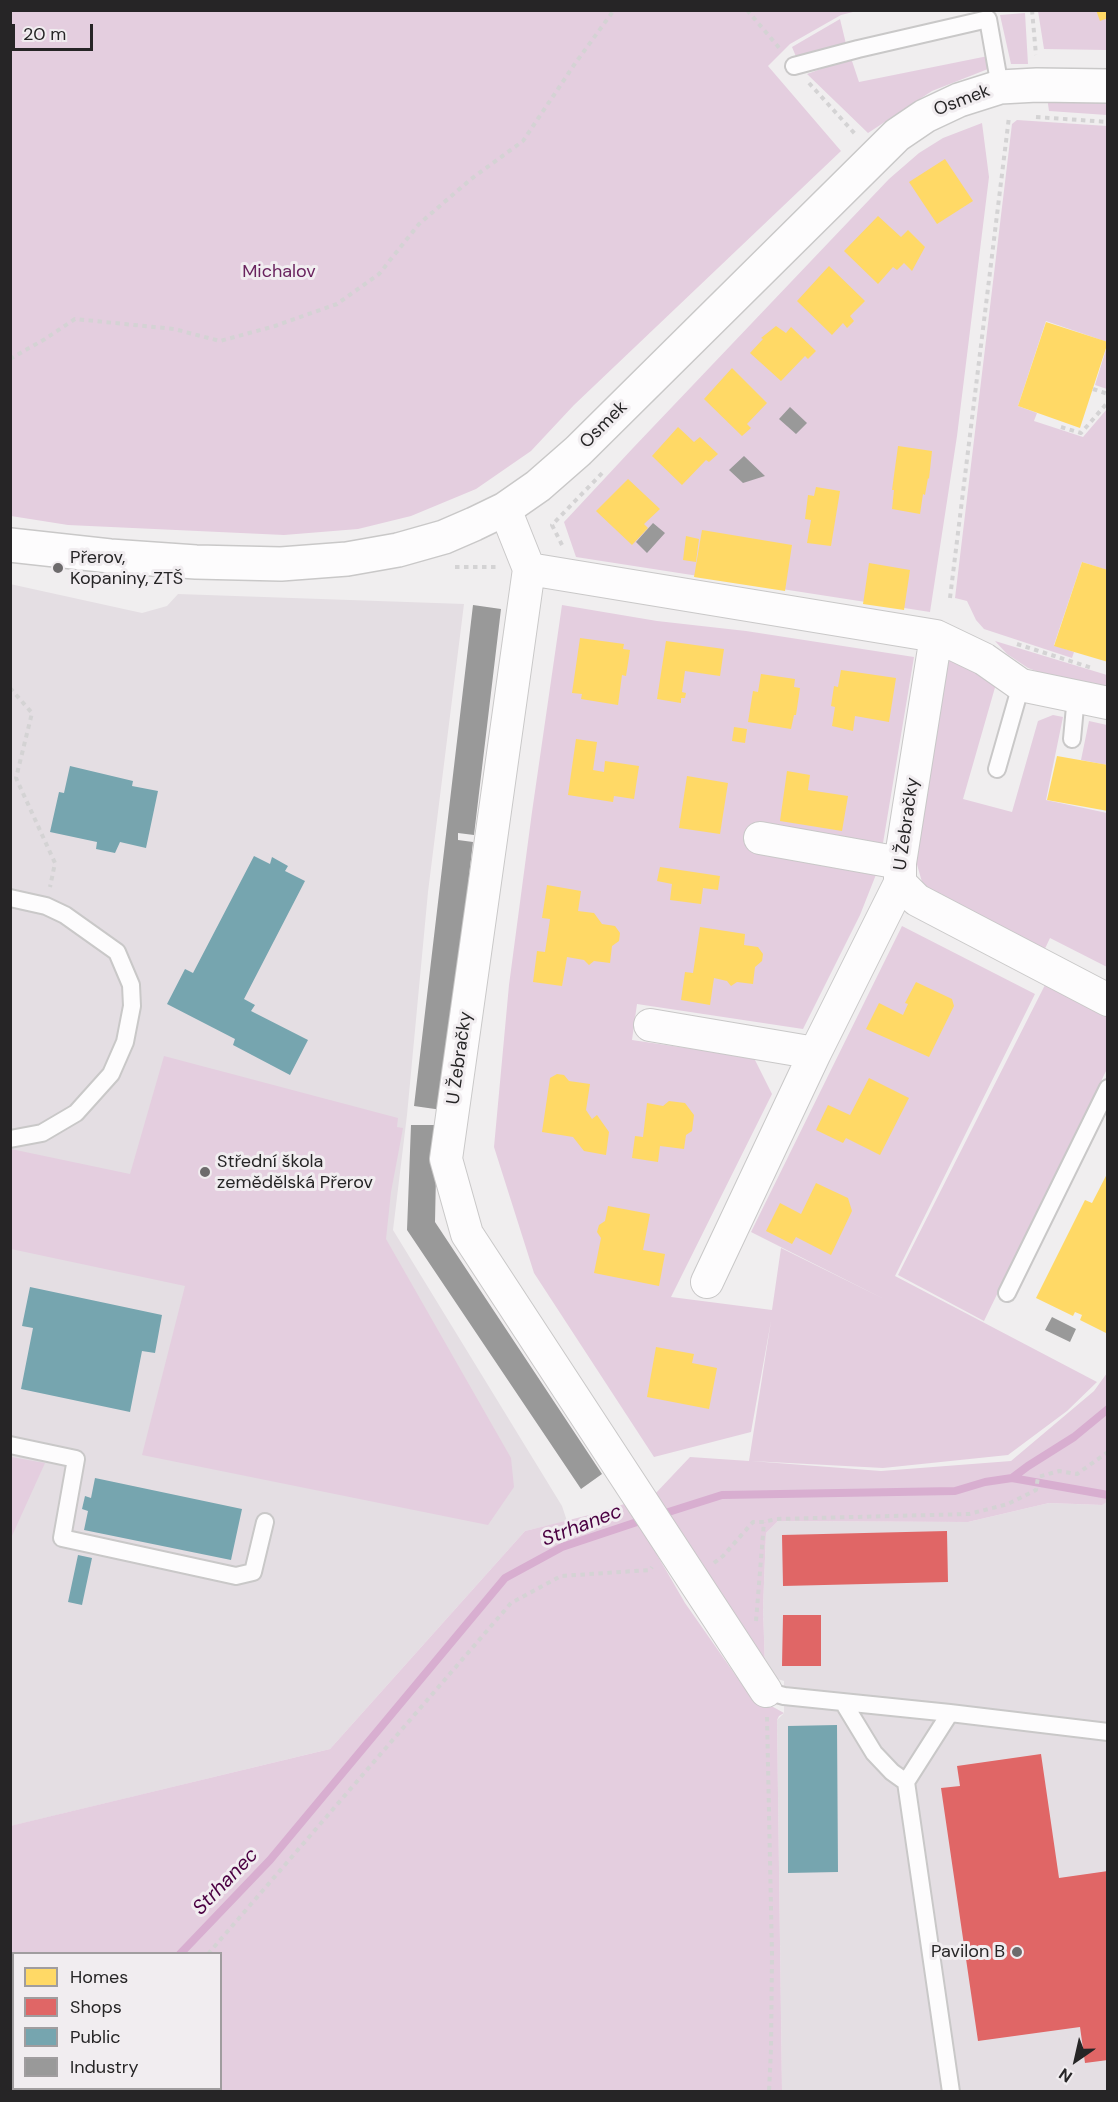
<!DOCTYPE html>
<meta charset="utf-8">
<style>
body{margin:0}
#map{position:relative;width:1118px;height:2102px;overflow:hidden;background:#f0eeef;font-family:"DM Sans",sans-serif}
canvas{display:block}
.frame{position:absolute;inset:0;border:12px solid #262526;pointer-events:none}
.legend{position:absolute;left:12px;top:1952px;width:210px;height:138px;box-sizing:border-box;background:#f1edf0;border:2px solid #a09d9f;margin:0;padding:8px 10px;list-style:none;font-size:18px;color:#262526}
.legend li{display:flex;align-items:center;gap:12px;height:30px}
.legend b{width:30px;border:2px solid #a09d9f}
.north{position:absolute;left:1046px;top:2030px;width:60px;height:60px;-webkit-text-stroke:4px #f1edf0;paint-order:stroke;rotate:214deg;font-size:16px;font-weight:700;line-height:24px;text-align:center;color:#262526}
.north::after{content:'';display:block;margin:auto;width:21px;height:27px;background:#262526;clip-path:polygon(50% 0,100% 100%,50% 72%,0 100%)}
.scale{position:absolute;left:12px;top:24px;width:81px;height:27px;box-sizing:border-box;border:3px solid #262526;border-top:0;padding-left:8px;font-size:18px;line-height:21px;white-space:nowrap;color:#262526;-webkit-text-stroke:4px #f1edf0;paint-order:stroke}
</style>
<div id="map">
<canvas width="1118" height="2102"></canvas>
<div class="frame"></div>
<ul class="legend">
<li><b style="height:16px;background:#ffd966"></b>Homes</li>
<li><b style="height:16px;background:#e06666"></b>Shops</li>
<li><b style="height:16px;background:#76a5af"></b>Public</li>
<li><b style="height:16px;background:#999"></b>Industry</li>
</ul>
<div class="north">N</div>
<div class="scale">20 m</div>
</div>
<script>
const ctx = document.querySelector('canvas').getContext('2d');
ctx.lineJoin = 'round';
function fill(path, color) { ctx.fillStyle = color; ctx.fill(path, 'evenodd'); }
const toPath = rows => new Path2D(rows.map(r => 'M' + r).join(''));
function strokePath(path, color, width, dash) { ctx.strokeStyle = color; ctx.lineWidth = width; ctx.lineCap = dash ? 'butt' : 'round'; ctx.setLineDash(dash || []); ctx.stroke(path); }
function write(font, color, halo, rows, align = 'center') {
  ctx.font = font + ' "DM Sans",sans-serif'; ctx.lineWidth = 6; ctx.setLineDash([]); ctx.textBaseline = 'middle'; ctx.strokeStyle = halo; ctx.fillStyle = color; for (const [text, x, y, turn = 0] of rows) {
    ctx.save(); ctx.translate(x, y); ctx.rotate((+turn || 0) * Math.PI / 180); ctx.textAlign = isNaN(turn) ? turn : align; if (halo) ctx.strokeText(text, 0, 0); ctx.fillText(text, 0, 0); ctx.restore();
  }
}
fill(toPath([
 [10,584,142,613,167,606,178,594,464,604,428,892,407,1115,393,1230,562,1506,567,1521,525,1531,330,1749,11,1826],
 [1107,1502,1107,2091,782,2091,777,1720,784,1713,784,1681,771,1677,765,1667,763,1608,766,1533,778,1521,968,1522,1049,1503,1101,1505]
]), '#e4dee3');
fill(toPath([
 [10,11,11,10,857,11,841,15,790,44,768,66,841,151,574,405,531,451,476,489,411,516,358,529,284,535,68,525,11,516],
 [1038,11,1107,11,1107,50,1044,49],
 [1025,13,1028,64,1011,64,1000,15],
 [840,19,846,44,797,59,792,47],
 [988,56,988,69,932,91,868,133,807,74,851,58,859,82],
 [1047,97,1107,97,1107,115,1049,111],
 [1017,120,1107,126,1107,342,1046,321,1018,406,1037,413,1034,421,1083,437,1107,409,1107,570,1082,562,1054,645,1074,652,1072,658,984,629,976,620,967,601,955,598,1012,124],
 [982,123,989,177,957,436,930,612,576,557,564,522,633,448,889,179,919,153,943,138],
 [1107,346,1107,389,1095,385],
 [562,605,657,621,746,631,914,657,879,867,860,915,803,1029,637,1004,632,1040,754,1058,772,1094,671,1297,772,1310,781,1248,884,1299,751,1232,902,926,1035,994,895,1276,1097,1382,1067,1411,1008,1455,883,1468,751,1461,881,1471,1011,1461,1094,1391,1107,1373,1107,1502,1102,1505,1049,1503,968,1522,778,1521,766,1533,763,1608,765,1667,654,1495,690,1457,749,1461,771,1321,751,1432,654,1457,534,1273,494,1147,509,985,532,812],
 [995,641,1107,675,1107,689,1044,674,1028,668,1007,654],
 [944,656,998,677,963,799,1012,812,1038,721,1053,715,1063,717,1046,800,1107,813,1107,967,1050,938,1042,955,924,889,916,861],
 [1089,721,1107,725,1107,765,1081,760],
 [1048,979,1107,1010,1107,1069,984,1321,898,1275],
 [164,1056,398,1118,397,1127,403,1128,391,1192,386,1239,511,1458,514,1487,488,1525,142,1455,185,1286,11,1249,11,1149,130,1174],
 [11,1457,45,1463,11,1538,10,1457],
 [627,1503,685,1603,748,1693,784,1713,779,1716,777,1720,782,2091,11,2091,10,1826,330,1749,525,1531,601,1512],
 [14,1954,220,1954,220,2088,14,2088]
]), '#e4cedf');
fill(toPath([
 [1096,10,1108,10,1108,18,1100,21],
 [945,159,973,201,937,224,909,182],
 [878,216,901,237,908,230,925,247,912,271,904,263,897,270,893,267,878,284,844,251],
 [829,266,865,301,850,316,854,321,847,328,843,323,832,335,797,301],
 [1046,322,1108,342,1080,428,1018,406],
 [776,326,786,333,791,327,816,351,808,359,805,356,781,381,750,353,763,339,761,338],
 [732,368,767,403,747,424,751,428,742,436,704,399],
 [678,427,694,442,700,437,718,454,709,462,706,460,682,485,652,456],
 [898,446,932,451,929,479,928,478,925,495,923,494,920,514,892,509,894,490,892,490],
 [628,479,660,509,644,524,648,528,632,545,596,511],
 [816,487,840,491,831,546,807,543,811,520,805,519,808,495,814,496],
 [702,530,792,545,785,591,694,577],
 [686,536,699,539,696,562,683,560],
 [1082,562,1108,570,1108,662,1054,646],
 [869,563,910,570,904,610,863,604],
 [580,638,624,644,623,649,630,650,626,676,622,675,618,705,581,699,582,694,572,693],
 [666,641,724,649,720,676,685,671,682,692,686,693,685,698,681,698,681,703,657,699],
 [841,670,896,678,889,722,855,716,853,731,832,726,835,707,831,706,834,686,838,687],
 [761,674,795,679,794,687,800,688,796,715,794,715,791,729,748,722,753,691,758,692],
 [734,727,747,729,745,743,732,741],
 [576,739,597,742,593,770,604,772,605,761,639,766,634,799,614,796,613,802,568,795],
 [1057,756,1108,765,1108,811,1047,800],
 [787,771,810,775,808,790,848,796,842,831,780,821],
 [687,776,728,783,720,834,679,828],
 [660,867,720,876,718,890,703,888,701,904,670,900,672,884,657,881],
 [547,885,581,891,578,911,594,913,602,924,615,926,620,933,619,941,612,946,610,963,594,961,589,965,584,960,567,957,562,986,533,982,537,951,545,952,550,919,542,918],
 [700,927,745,934,744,945,758,947,763,954,762,961,755,967,753,984,737,982,731,986,727,981,714,978,710,1005,681,1000,685,972,693,973],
 [916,982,952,999,954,1006,929,1057,866,1029,879,1003,903,1015,908,1004,905,1003],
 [557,1074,564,1075,569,1081,590,1084,586,1110,592,1119,597,1115,609,1132,606,1155,584,1151,573,1137,542,1132,550,1078],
 [869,1078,909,1098,880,1155,846,1138,843,1143,816,1130,828,1105,850,1115],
 [669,1101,685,1103,694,1115,692,1131,686,1135,684,1149,660,1146,658,1162,632,1158,635,1136,643,1137,647,1103,663,1106],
 [1108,1172,1108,1334,1080,1320,1082,1315,1075,1312,1073,1316,1036,1298,1085,1200,1092,1203],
 [816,1183,848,1198,852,1211,831,1255,796,1237,792,1244,766,1231,780,1203,801,1214],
 [608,1206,650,1214,643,1250,665,1254,659,1286,594,1273,601,1238,597,1232,599,1225,605,1221],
 [656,1347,694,1354,692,1363,717,1368,709,1409,647,1397]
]), '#ffd966');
fill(toPath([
 [947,1531,948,1582,783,1586,782,1535],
 [783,1615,821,1615,821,1666,782,1666],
 [1041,1754,1059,1878,1108,1871,1108,2060,1085,2063,1080,2027,978,2041,941,1788,960,1786,957,1766]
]), '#e06666');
fill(toPath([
 [70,766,133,781,132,786,158,791,146,848,120,842,115,853,96,849,97,842,50,832,59,792,64,793],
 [254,856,270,864,272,857,288,866,285,871,305,881,244,999,255,1005,251,1011,308,1040,290,1075,233,1045,235,1039,167,1004,185,969,193,973],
 [30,1287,162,1315,155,1353,142,1351,130,1412,21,1389,33,1328,22,1326],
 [95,1478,242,1509,231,1560,84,1530,88,1511,82,1509,85,1496,91,1498],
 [78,1555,92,1558,82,1605,68,1602],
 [837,1725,838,1872,788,1873,788,1726]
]), '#76a5af');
fill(toPath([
 [790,407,807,423,796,434,779,419],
 [744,456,765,476,743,483,729,470],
 [653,523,665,533,647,553,636,542],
 [473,605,501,609,474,835,458,833,458,840,473,842,442,1110,414,1106],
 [411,1125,437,1125,435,1222,602,1474,581,1489,407,1230],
 [1052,1317,1076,1329,1070,1342,1045,1330]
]), '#999');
strokePath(toPath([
 [1012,1478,1108,1495],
 [659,1515,722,1495,955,1491,985,1482,1012,1478,1028,1466,1074,1437,1108,1409],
 [180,1954,270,1860,505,1578,562,1547,646,1519],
 [46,2092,49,2088]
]), '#d8aed0', 8);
const lane = toPath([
 [794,66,858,49,988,19,1000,87],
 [1072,739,1076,696],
 [997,769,1021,685],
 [10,898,46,906,65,915,117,952,131,985,132,1006,125,1042,111,1074,76,1113,42,1133,10,1139],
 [1007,1293,1108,1088],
 [10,1445,76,1459,62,1538,236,1576,253,1572,265,1522],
 [766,1691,784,1696,950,1713,1108,1732],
 [843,1702,874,1753,892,1772,906,1782,951,2092],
 [906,1782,950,1713]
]);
const street = toPath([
 [505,509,529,569,936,636,984,659,1021,685,1108,703],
 [529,569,446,1159,467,1234,766,1691],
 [936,636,900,863,900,883,917,900,1108,1000],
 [760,838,900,863],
 [650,1025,815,1053],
 [707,1282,815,1053,900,883]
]);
const secondary = toPath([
 [10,545,110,556,196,562,281,564,347,559,398,550,444,537,474,524,505,509,538,486,578,451,897,135,925,116,959,100,1000,87,1037,85,1108,86]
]);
strokePath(lane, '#c9c8c8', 20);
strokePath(street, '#c9c8c8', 34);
strokePath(secondary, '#c9c8c8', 36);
strokePath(toPath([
 [747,10,781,50],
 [1032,10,1036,55],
 [809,83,856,135],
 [1036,117,1108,122],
 [10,359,45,339,75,319,174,329,220,341,275,326,337,304,379,274,419,224,471,179,523,141,574,65,614,10],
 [1093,389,1108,394],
 [1061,427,1081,433,1108,402],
 [562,545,552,525,605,470],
 [455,567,499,567],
 [950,598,1009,117],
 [1017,644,1092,668],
 [10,688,32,713,16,778,55,863,50,887],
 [714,1563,723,1556,753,1522,764,1522,776,1519,969,1514,1008,1504,1036,1490,1038,1477,1059,1471,1077,1474,1108,1452],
 [756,1621,764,1522],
 [767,1717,772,1955,771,2049,769,2092],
 [208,1954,511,1603,561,1576,650,1570,652,1567],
 [89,2092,91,2088]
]), '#d4d3d4', 4, [4.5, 4.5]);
strokePath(lane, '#fdfcfd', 16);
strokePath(street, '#fdfcfd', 32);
strokePath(secondary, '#fdfcfd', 33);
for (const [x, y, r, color] of [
 [58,568,6,"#6d6b6c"],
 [205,1172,6,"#6d6b6c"],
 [1017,1952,6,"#6d6b6c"]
]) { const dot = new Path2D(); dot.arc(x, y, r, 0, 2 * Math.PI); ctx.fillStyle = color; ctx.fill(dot); strokePath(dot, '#f1edf0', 2); }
write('18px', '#262526', '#f1edf0', [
 ["Osmek",962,101,-21],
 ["Osmek",604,425,-45],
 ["U Žebračky",907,824,-82],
 ["U Žebračky",460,1058,-82]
]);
write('18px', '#69235e', '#f1edf0', [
 ["Michalov",279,272]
]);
write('18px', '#262526', '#f1edf0', [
 ["Přerov,",70,558],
 ["Kopaniny, ZTŠ",70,579],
 ["Střední škola",217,1162],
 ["zemědělská Přerov",217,1183],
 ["Pavilon B",1005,1952,"right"]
], 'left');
write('italic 20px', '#4b0142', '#f1edf0', [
 ["Strhanec",582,1526,-21],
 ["Strhanec",226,1882,-46]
]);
</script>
